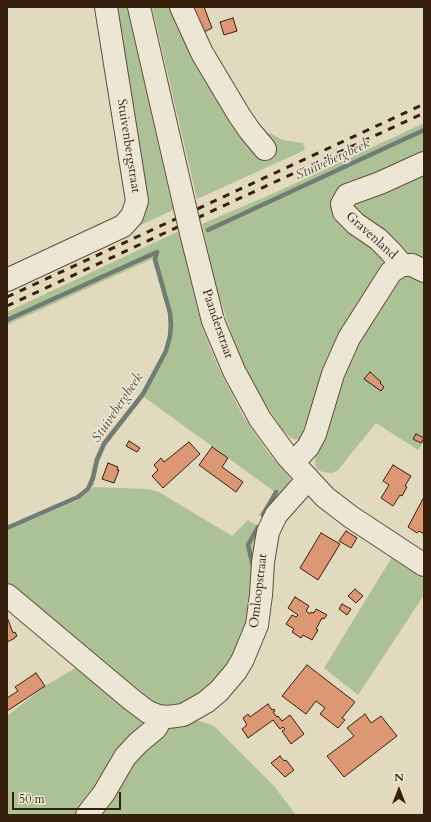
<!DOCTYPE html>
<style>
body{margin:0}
#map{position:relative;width:431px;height:822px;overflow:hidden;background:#e2dabf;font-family:Cardo,serif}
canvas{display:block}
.frame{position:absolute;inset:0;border:8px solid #371f0e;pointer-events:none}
.north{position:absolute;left:379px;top:770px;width:40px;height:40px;-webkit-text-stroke:3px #ece7d5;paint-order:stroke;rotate:0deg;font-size:11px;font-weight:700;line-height:16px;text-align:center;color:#371f0e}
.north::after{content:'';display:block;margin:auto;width:14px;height:18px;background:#371f0e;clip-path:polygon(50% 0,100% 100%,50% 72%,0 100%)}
.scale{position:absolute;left:12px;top:792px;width:109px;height:18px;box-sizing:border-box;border:2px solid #371f0e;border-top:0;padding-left:5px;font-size:12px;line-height:14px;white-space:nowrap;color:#371f0e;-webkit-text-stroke:3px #ece7d5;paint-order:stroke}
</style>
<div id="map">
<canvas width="431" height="822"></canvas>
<div class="frame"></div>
<div class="north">N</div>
<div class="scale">50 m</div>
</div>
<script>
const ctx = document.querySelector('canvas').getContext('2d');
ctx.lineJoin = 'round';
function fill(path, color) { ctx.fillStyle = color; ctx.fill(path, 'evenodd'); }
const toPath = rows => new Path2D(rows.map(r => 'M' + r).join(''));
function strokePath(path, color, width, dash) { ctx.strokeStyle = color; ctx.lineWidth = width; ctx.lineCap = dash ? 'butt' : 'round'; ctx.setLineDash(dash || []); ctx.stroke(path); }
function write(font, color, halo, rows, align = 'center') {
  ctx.font = font + ' Cardo,serif'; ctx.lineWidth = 3; ctx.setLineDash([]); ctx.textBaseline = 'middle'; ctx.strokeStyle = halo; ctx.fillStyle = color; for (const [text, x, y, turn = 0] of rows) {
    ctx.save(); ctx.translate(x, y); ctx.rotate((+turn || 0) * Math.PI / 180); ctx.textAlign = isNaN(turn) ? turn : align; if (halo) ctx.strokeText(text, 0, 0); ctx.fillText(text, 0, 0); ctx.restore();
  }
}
fill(toPath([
 [109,7,127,7,173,210,7,288,132,224],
 [152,7,175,7,250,113,267,132,283,140,303,143,305,150,197,199],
 [424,123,424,158,392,173,349,181,342,185,333,195,331,201,335,209,384,256,386,264,305,438,298,440,291,438,282,429,260,397,238,352,216,288,202,224,281,190],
 [424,166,424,263,404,253,349,203],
 [179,231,198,311,203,330,218,367,243,416,270,455,290,478,290,483,264,517,259,515,275,492,144,397,105,445,99,461,93,487,148,489,159,492,232,536,248,520,263,529,247,639,203,697,160,711,7,586,7,530,76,501,90,491,93,487,89,482,94,460,102,442,141,393,164,351,168,336,168,313,152,259,7,325,7,312],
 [395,274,424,277,424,442,418,450,376,423,338,470,332,473,323,472,317,470,315,465,316,452,343,366],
 [392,557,424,577,424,595,358,695,324,668],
 [79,666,149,718,81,815,7,815,7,716,45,686],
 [190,718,209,724,216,728,274,786,296,815,90,815,150,737]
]), '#adc197');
strokePath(toPath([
 [208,230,424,130],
 [7,320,157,252],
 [263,515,276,492],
 [7,528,78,497,88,489,93,478,97,460,104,444,143,394,158,366,166,351,170,336,171,325,170,313,155,259,157,252],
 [253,566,248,545,258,527]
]), '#707c74', 4.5);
const building = toPath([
 [195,7,204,7,212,28,200,34,188,10,195,7],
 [233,18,237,31,224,35,220,22,233,18],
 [370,372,381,382,380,383,384,387,381,391,364,379,370,372],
 [416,434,424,438,421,443,413,439,416,434],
 [129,441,140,448,137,452,126,446,129,441],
 [189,442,200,454,163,488,152,476,158,470,154,465,161,458,164,462,189,442],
 [212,447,228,458,222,467,243,482,236,492,199,465,212,447],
 [108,463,118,467,117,470,119,470,114,483,102,479,108,463],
 [393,465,411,476,405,486,407,487,402,496,400,495,393,506,381,498,389,485,383,481,393,465],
 [424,497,424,534,419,531,417,533,408,527,424,497],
 [346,531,357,538,351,548,339,541,346,531],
 [321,533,340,544,318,580,300,568,321,533],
 [355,589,363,596,356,603,348,596,355,589],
 [295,597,309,606,306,611,310,614,311,612,314,613,316,609,327,615,324,619,322,618,316,629,318,630,312,640,303,635,301,638,292,632,294,629,286,624,292,615,296,617,298,615,288,608,295,597],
 [342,604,351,609,347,615,339,609,342,604],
 [7,617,13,633,15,632,17,636,15,637,15,638,7,642,7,617],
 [307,665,355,702,342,718,345,720,338,728,320,714,325,708,316,701,306,714,282,696,307,665],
 [36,673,45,686,7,711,7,698,18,691,15,687,36,673],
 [268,704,272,710,274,709,275,711,273,712,277,717,278,716,282,721,290,715,304,734,291,744,282,731,285,729,283,727,280,729,273,720,248,738,242,729,247,725,243,718,248,714,250,717,268,704],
 [365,714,371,723,381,716,397,736,344,777,327,756,354,736,347,728,365,714],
 [280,756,284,761,286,760,294,770,285,777,271,763,280,756]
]);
fill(building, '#dc9874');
strokePath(building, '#371f0e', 1);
const minor = toPath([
 [139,7,184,203],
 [181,7,202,53,239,115,250,131,265,149],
 [191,233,213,321,234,371,260,419,287,456,325,497,351,517,424,565],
 [402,265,390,251,378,239,356,224,344,212,342,204,347,195,380,183,424,163],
 [402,265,412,265,424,271],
 [7,280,123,226,132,216,137,201,106,7],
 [293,463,308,447,315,434,333,374,349,338,391,272,402,265],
 [7,595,132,700,148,712,158,716,168,717,183,715,206,702,219,691,236,671,243,659,257,625,261,595,263,562,268,532,276,515,308,479],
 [87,815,104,793,125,757,138,743,156,728,162,717]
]);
strokePath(minor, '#624e3a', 24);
strokePath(minor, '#ece7d5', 22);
strokePath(toPath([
 [7,297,424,104],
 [7,306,424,113]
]), '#371f0e', 3, [7, 7]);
const minorBridge = toPath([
 [184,203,191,233]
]);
strokePath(minorBridge, '#624e3a', 24, []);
strokePath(minorBridge, '#ece7d5', 22);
write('13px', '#371f0e', '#ece7d5', [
 ["Stuivenbergstraat",128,146,81],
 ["Gravenland",371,236,42],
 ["Paanderstraat",217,324,71],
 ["Omloopstraat",259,591,-83]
]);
write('italic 14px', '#544e41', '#ece7d5', [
 ["Stuivebergbeek",333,160,-25],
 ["Stuivebergbeek",118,408,-56]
]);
</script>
